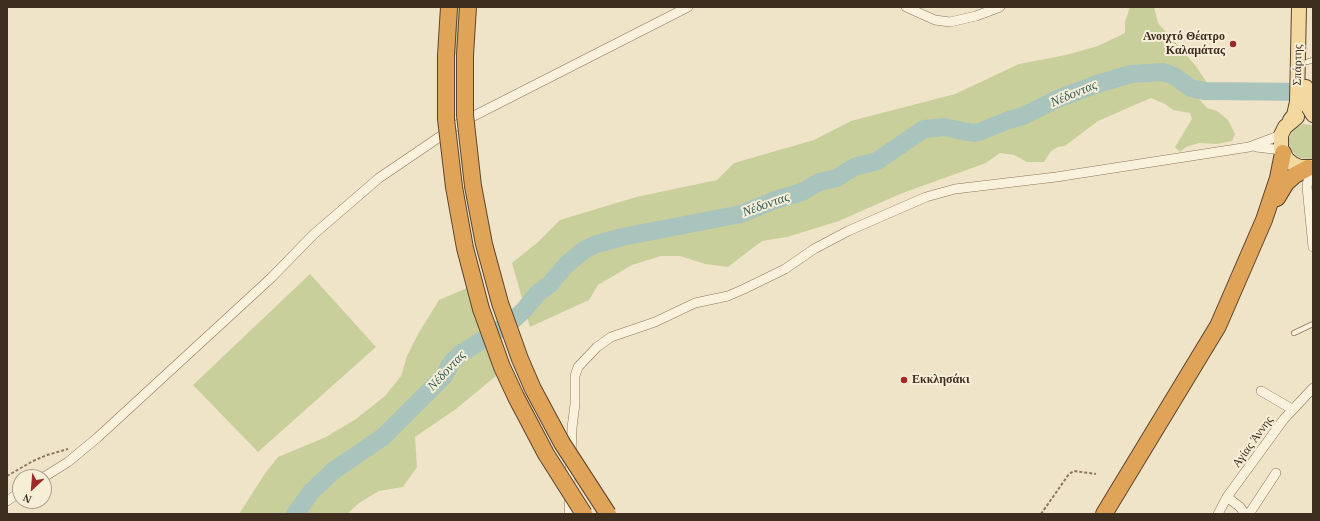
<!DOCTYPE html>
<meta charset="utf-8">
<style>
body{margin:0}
#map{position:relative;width:1320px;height:521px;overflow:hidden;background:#f0e4c8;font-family:"Times New Roman",serif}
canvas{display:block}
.frame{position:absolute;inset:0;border:8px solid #3d2e20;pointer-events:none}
.north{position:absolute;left:12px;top:469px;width:40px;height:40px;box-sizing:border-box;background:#f7eed8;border:1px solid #ada18e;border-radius:50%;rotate:206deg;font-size:11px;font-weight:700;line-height:16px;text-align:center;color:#3d2e20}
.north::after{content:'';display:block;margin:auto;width:14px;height:18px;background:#9e2a2b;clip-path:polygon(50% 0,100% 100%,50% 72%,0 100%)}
</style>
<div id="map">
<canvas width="1320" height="521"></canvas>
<div class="frame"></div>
<div class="north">N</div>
</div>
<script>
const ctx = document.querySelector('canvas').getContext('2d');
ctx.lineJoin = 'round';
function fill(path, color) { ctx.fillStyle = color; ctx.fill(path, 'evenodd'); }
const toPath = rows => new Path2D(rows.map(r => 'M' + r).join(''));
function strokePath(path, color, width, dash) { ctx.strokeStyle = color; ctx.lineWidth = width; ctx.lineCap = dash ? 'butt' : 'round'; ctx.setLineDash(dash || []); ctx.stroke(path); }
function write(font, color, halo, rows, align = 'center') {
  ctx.font = font + ' "Times New Roman",serif'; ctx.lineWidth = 4; ctx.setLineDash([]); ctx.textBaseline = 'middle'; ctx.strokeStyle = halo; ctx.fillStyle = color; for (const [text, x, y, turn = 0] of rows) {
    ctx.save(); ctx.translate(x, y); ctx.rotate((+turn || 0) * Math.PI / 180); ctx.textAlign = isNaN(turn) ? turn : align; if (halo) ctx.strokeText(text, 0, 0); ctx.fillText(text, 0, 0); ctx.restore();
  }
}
fill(toPath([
 [456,7,461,7,458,55,453,54],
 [1130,7,1154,7,1158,23,1195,65,1208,84,1199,99,1207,108,1217,111,1228,120,1235,134,1232,141,1217,144,1199,143,1186,147,1180,152,1175,147,1192,119,1190,113,1173,110,1165,104,1151,98,1098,121,1065,146,1058,147,1051,151,1044,162,1027,162,1014,155,1000,153,986,163,900,194,839,221,787,237,762,241,728,267,705,264,680,256,661,256,632,265,598,285,589,300,530,327,512,263,538,242,560,220,636,197,717,180,734,163,814,140,851,121,955,94,1019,64,1066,55,1098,46,1125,33,1125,22],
 [1303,124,1313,125,1313,158,1311,159,1299,158,1291,150,1289,145,1289,139,1293,129],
 [310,274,376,347,258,452,193,385],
 [467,288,496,376,456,409,415,437,417,467,403,487,379,491,359,503,347,514,239,514,266,472,278,457,326,437,356,419,385,396,401,376,407,356,418,334,439,300]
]), '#c9cf9b');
strokePath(toPath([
 [295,514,311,492,333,471,383,437,443,377,452,362,460,354,510,323,524,310,538,293,550,284,566,265,584,250,594,245,622,237,741,214,775,200,802,192,819,182,837,178,854,167,877,161,924,129,944,127,973,133,979,132,1009,120,1023,116,1055,100,1097,84,1131,74,1163,72,1174,76,1191,88,1204,91,1313,92]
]), '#a9c4bc', 18);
const service = toPath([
 [1307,62,1313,60],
 [1294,333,1313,324]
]);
const minor = toPath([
 [906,7,935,20,950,22,976,16,1000,7],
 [1256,147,1282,150],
 [1310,168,1307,187,1313,247],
 [1261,391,1292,409],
 [44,477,68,462,97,438,271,278,314,234,379,178,460,123,688,7],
 [1227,497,1240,507,1245,514],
 [7,501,20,492],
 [569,514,572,428,575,404,575,376,578,367,597,347,611,337,655,322,695,303,728,296,744,289,785,269,814,249,848,231,926,197,955,189,1056,177,1249,147,1281,135],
 [1218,514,1227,497,1284,419,1313,388],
 [1249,514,1276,473]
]);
const primary = toPath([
 [1306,87,1307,105,1313,115],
 [1297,117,1285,127,1281,135,1281,148,1287,159,1293,164,1300,167,1313,167],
 [1290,120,1294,115,1297,102,1299,7]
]);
const motorway = toPath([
 [446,55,449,7],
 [465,55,468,7],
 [1277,198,1286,183,1295,175,1308,168],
 [1104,514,1218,326,1264,220,1278,178,1283,153]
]);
strokePath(service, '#8d765c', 6);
strokePath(minor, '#8d765c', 10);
strokePath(primary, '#5b4430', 16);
strokePath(motorway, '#5b4430', 18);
strokePath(toPath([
 [7,476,33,461,47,455,68,449],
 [1041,514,1069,474,1074,471,1096,474]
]), '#8d765c', 2, [3, 2]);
strokePath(service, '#faf1dc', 4.5);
strokePath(minor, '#faf1dc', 9);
strokePath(primary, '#f3d9a0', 14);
strokePath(motorway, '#e0a458', 16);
const motorwayBridge = toPath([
 [446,55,446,119,454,187,465,248,481,309,502,367,516,397,546,454,584,514],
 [465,55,465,115,473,186,484,244,500,303,520,359,533,389,562,443,608,514]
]);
strokePath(motorwayBridge, '#5b4430', 18, []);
strokePath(motorwayBridge, '#e0a458', 16);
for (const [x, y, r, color] of [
 [1233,44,4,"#9e2a2b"],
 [904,380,4,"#9e2a2b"]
]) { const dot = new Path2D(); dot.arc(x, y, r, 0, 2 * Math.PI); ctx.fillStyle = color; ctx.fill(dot); strokePath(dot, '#f7eed8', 1.5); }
write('bold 12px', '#3d2e20', '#f7eed8', [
 ["Ανοιχτό Θέατρο",1225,37],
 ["Καλαμάτας",1225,51],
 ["Εκκλησάκι",912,380,"left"]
], 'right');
write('12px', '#3d2e20', '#f7eed8', [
 ["Σπάρτης",1298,65,-89],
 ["Αγίας Άννης",1253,442,-54]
]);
write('italic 13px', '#2f5d5a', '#f7eed8', [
 ["Νέδoντας",1074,94,-23],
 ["Νέδoντας",766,205,-20],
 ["Νέδoντας",447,371,-47]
]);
</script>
